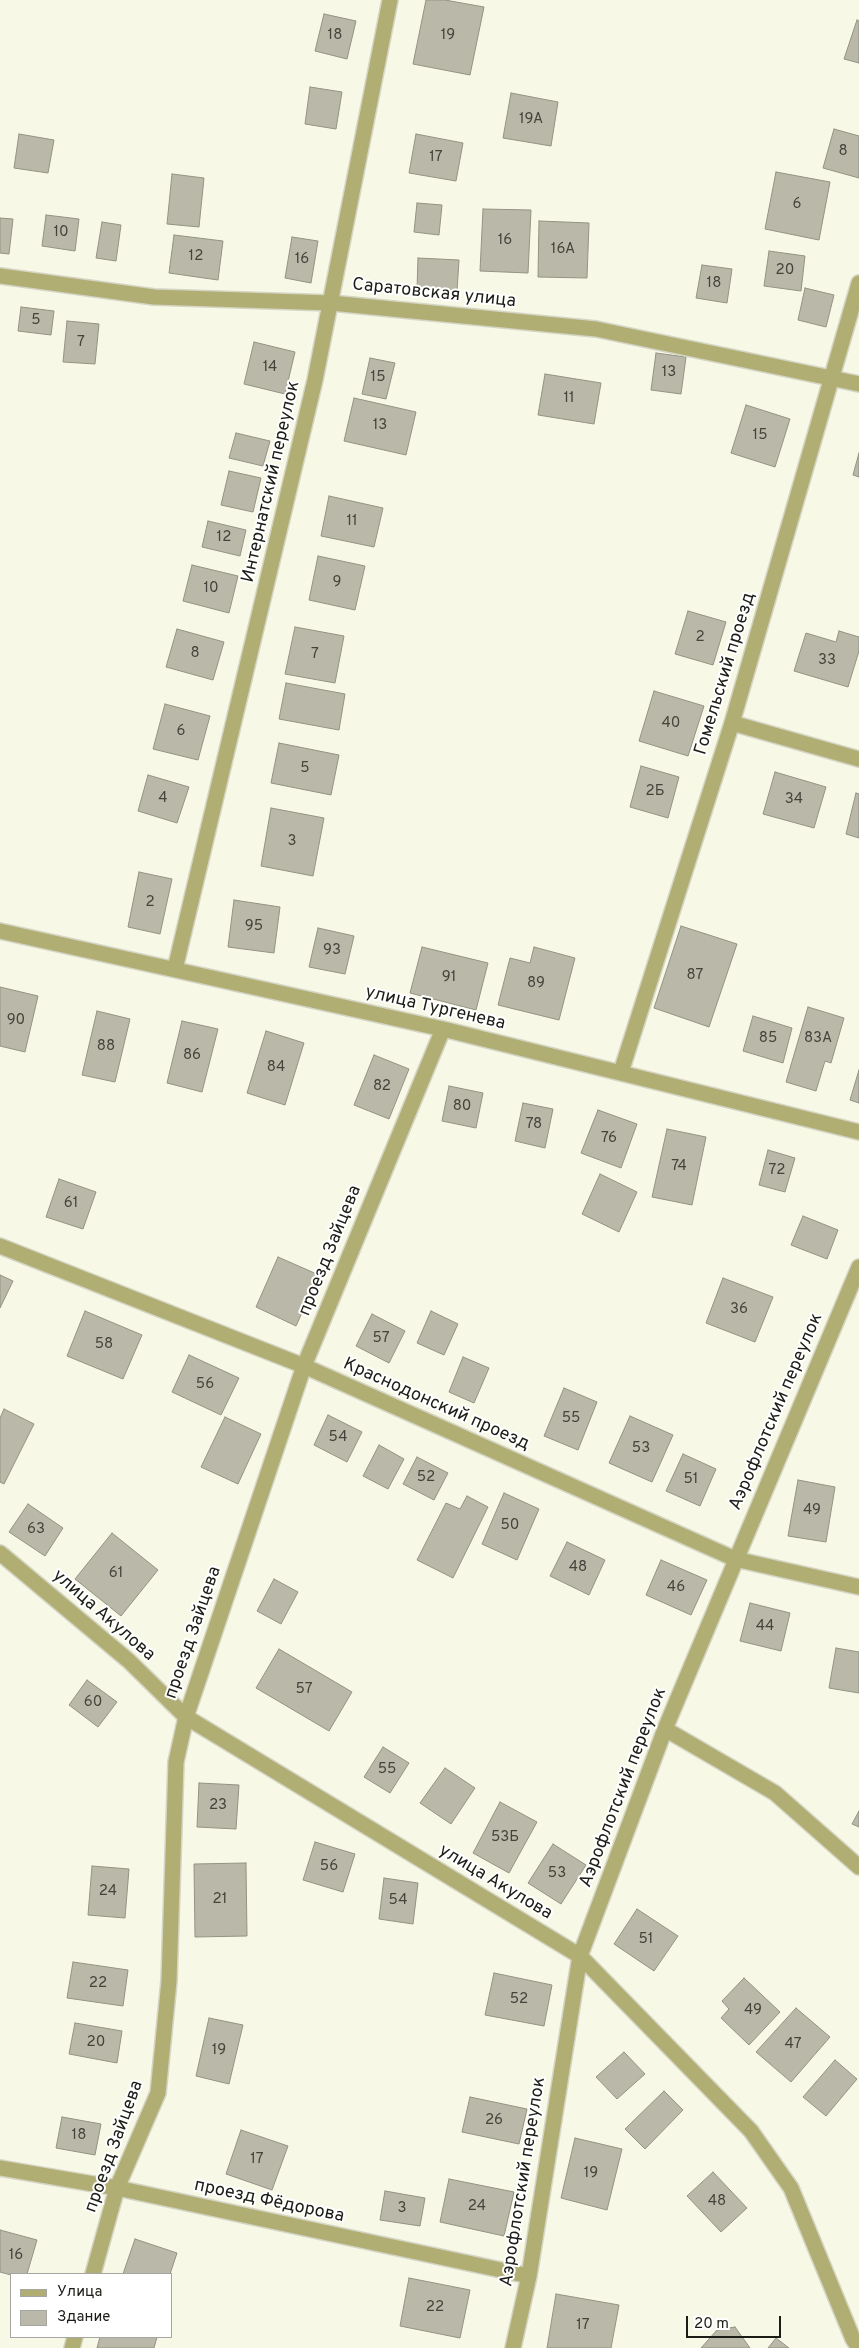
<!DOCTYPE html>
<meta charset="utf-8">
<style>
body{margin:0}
#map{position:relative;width:859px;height:2348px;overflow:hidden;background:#f8f8e6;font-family:Overpass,sans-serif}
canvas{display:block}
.legend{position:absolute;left:10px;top:2273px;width:162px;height:65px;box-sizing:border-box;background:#fff;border:1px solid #a5a5a2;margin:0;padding:6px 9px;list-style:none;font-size:15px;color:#1d1d17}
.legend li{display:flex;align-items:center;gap:10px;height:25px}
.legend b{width:25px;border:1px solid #a5a5a2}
.scale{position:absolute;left:686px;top:2316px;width:95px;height:22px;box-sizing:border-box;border:2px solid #1d1d17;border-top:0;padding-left:6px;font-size:15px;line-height:18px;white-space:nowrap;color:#1d1d17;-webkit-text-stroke:4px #fff;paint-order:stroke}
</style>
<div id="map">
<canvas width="859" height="2348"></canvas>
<ul class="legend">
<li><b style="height:6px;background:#b1ae74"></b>Улица</li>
<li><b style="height:14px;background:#bab9a9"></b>Здание</li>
</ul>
<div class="scale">20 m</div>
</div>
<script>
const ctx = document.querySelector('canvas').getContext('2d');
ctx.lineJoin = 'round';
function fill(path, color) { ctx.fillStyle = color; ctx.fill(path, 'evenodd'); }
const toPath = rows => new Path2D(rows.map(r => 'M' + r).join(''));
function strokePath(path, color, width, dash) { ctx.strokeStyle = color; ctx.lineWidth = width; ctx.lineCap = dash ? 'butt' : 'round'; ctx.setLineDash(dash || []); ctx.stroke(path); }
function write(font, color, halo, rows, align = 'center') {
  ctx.font = font + ' Overpass,sans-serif'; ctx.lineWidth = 4; ctx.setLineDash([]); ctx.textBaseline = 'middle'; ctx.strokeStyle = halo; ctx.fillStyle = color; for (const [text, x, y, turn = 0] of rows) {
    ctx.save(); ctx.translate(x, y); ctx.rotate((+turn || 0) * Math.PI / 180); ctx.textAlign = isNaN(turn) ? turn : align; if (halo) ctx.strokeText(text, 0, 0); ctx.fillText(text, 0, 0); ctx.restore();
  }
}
const building = toPath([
 [426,0,445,0,484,7,470,75,413,64,426,0],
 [324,14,356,21,347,59,315,51,324,14],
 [857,20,859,21,859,63,844,59,857,20],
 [310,87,342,92,336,129,305,124,310,87],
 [511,93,558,102,551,146,503,138,511,93],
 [834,129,859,136,859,178,823,168,834,129],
 [19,134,54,140,48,173,14,168,19,134],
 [416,134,463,143,456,181,409,173,416,134],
 [776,172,830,182,819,240,765,229,776,172],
 [172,174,204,178,199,227,167,224,172,174],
 [417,203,442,205,439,235,414,232,417,203],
 [483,209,531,210,528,273,480,271,483,209],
 [46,215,79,219,75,251,42,246,46,215],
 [0,218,13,219,9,254,0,253,0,218],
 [539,221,589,223,587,278,538,277,539,221],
 [102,222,121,225,116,261,96,258,102,222],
 [174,235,223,241,218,280,169,273,174,235],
 [292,237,318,241,311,283,285,278,292,237],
 [769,251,805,256,801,291,764,286,769,251],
 [418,258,459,260,457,291,417,289,418,258],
 [702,265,732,269,727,303,696,298,702,265],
 [805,288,834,295,826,327,798,320,805,288],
 [21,307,54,311,51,335,18,331,21,307],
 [67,321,99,324,95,364,63,362,67,321],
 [254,342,295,352,285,394,244,384,254,342],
 [656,353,686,357,681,394,651,390,656,353],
 [370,358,395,363,386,399,362,394,370,358],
 [545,374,601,383,594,424,538,415,545,374],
 [354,398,416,412,406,455,344,441,354,398],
 [746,405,790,419,775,467,731,453,746,405],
 [236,433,270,441,263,466,229,458,236,433],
 [859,453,859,477,853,475,859,453],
 [229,471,261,478,253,512,221,505,229,471],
 [329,496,383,508,374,547,321,536,329,496],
 [208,521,246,530,240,556,202,547,208,521],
 [318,556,365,566,355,610,309,600,318,556],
 [192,565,238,576,229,613,183,601,192,565],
 [688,611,726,622,713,665,675,654,688,611],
 [295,627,344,636,335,683,285,674,295,627],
 [177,629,224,642,213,680,166,667,177,629],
 [839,631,859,637,859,651,848,687,794,671,806,633,836,642,839,631],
 [286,683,345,694,339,730,279,719,286,683],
 [654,691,704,706,688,756,639,741,654,691],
 [165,704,210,716,198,760,153,749,165,704],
 [279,743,339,755,331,795,271,783,279,743],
 [641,766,679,777,668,818,630,807,641,766],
 [775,772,826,787,814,828,763,814,775,772],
 [148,775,189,787,177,823,138,811,148,775],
 [856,793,859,794,859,838,846,834,856,793],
 [271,808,324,818,313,876,261,866,271,808],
 [139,872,172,879,160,934,128,927,139,872],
 [234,900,280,907,274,953,228,947,234,900],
 [681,926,737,944,709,1027,654,1008,681,926],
 [318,928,354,936,345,974,309,967,318,928],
 [422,947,488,963,476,1010,410,993,422,947],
 [534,947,575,958,559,1020,498,1005,510,958,530,963,534,947],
 [0,987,38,996,25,1052,0,1046,0,987],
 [808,1007,844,1018,831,1063,825,1061,816,1091,786,1082,808,1007],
 [97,1011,130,1019,115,1082,82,1075,97,1011],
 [753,1016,792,1028,783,1063,743,1051,753,1016],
 [182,1021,218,1029,202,1092,167,1083,182,1021],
 [266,1031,304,1043,285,1105,247,1093,266,1031],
 [374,1055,409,1069,389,1119,354,1105,374,1055],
 [859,1070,859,1103,850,1100,859,1070],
 [449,1086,483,1093,476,1128,442,1121,449,1086],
 [523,1103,553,1109,545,1148,515,1141,523,1103],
 [598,1110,637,1124,621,1168,581,1153,598,1110],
 [667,1129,706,1137,692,1205,652,1197,667,1129],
 [768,1150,795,1158,785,1192,759,1185,768,1150],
 [600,1174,637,1192,619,1232,582,1214,600,1174],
 [59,1179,96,1192,83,1229,46,1217,59,1179],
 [803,1216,838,1230,827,1259,791,1245,803,1216],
 [278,1257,319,1275,296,1326,256,1307,278,1257],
 [0,1275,13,1281,0,1308,0,1275],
 [723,1278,773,1297,755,1342,706,1323,723,1278],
 [85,1311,142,1335,123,1379,67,1356,85,1311],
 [431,1311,458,1324,444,1355,417,1343,431,1311],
 [372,1314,405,1331,389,1363,356,1346,372,1314],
 [189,1355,239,1378,221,1415,172,1392,189,1355],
 [463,1357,489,1368,474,1403,449,1392,463,1357],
 [564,1388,597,1402,578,1450,544,1436,564,1388],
 [4,1409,34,1424,4,1484,0,1482,0,1418,4,1409],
 [328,1415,362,1432,347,1462,314,1445,328,1415],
 [630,1416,673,1435,652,1482,609,1463,630,1416],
 [225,1417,261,1434,238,1484,201,1467,225,1417],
 [379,1445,404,1459,388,1489,363,1476,379,1445],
 [683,1454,716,1469,700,1506,666,1491,683,1454],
 [417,1457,448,1473,434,1500,403,1484,417,1457],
 [798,1480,835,1487,826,1542,788,1536,798,1480],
 [504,1493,539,1509,517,1560,482,1544,504,1493],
 [467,1496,488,1507,453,1578,417,1560,446,1503,460,1509,467,1496],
 [28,1504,63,1528,45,1556,9,1532,28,1504],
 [112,1533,158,1570,121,1616,75,1579,112,1533],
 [567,1542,605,1560,589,1595,550,1576,567,1542],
 [661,1560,707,1580,691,1615,646,1595,661,1560],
 [274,1579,298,1592,281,1624,257,1611,274,1579],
 [750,1603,790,1613,781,1651,740,1641,750,1603],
 [836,1648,859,1652,859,1693,829,1688,836,1648],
 [279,1649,352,1692,329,1731,256,1688,279,1649],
 [87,1680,117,1702,98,1727,69,1705,87,1680],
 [383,1747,409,1763,390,1793,364,1777,383,1747],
 [445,1768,475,1788,451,1824,420,1803,445,1768],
 [199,1783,239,1785,236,1829,197,1827,199,1783],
 [500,1802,537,1822,509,1873,473,1853,500,1802],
 [859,1811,859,1827,852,1824,859,1811],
 [315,1842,355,1854,343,1892,303,1880,315,1842],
 [553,1844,586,1865,561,1904,528,1883,553,1844],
 [246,1863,247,1936,195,1937,194,1864,246,1863],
 [92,1866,129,1869,125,1918,88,1915,92,1866],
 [384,1878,418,1883,413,1924,379,1919,384,1878],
 [637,1909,678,1936,654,1971,614,1944,637,1909],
 [73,1962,128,1970,123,2006,67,1998,73,1962],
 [494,1973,552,1985,544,2026,485,2015,494,1973],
 [744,1978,780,2012,749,2045,721,2018,729,2009,722,2001,744,1978],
 [796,2008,830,2037,791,2082,756,2052,796,2008],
 [209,2018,243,2025,229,2084,196,2076,209,2018],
 [75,2023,122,2031,117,2063,69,2054,75,2023],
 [624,2052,645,2074,617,2099,596,2077,624,2052],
 [835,2060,857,2079,826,2116,803,2097,835,2060],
 [664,2091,683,2110,645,2149,625,2129,664,2091],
 [470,2097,527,2109,519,2144,462,2132,470,2097],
 [62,2117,101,2124,95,2155,56,2148,62,2117],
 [241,2130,288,2146,272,2190,226,2174,241,2130],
 [575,2138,622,2149,607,2210,561,2198,575,2138],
 [713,2172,747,2208,721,2232,687,2196,713,2172],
 [449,2179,514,2192,504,2236,440,2222,449,2179],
 [385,2191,425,2198,420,2226,380,2220,385,2191],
 [0,2230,37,2240,27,2274,11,2275,0,2272,0,2230],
 [135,2239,177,2253,170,2274,123,2274,135,2239],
 [409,2278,470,2290,460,2338,400,2326,409,2278],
 [556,2294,619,2305,611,2348,547,2348,556,2294],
 [735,2327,750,2348,701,2348,717,2330,735,2327],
 [100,2337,157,2337,154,2348,97,2348,100,2337],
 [776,2338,789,2348,768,2348,776,2338]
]);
fill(building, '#bab9a9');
strokePath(building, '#949383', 1);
const minor = toPath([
 [0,276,154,297,331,303,596,329,859,384],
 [732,723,859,759],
 [0,931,443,1029,859,1132],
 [175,969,315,380,390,0],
 [621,1072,732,723,859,283],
 [0,1246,304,1366,735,1559,859,1587],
 [0,1553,129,1661,186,1717,580,1956,751,2131,791,2188,853,2339,859,2348],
 [665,1729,775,1793,859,1867],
 [0,2168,117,2188,529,2276],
 [93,2274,117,2188,158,2093,169,1981,176,1762,186,1717,304,1366,443,1029],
 [72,2348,75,2337],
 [513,2348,529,2276,580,1956,665,1729,859,1267]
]);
strokePath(minor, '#d5d5c5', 18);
strokePath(minor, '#b1ae74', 15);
write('15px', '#44443c', null, [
 ["18",335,36],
 ["19",448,36],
 ["19А",531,120],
 ["8",843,152],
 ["17",436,158],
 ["6",797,205],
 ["10",61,233],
 ["16",505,241],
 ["16А",563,250],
 ["12",196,257],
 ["16",302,260],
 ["20",785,271],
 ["18",714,284],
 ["5",36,321],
 ["7",81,343],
 ["14",270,368],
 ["13",669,373],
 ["15",378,378],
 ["11",569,399],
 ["13",380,426],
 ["15",760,436],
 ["11",352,522],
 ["12",224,538],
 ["9",337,583],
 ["10",211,589],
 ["2",700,638],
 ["8",195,654],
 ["7",315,655],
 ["33",827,661],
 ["40",671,724],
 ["6",181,732],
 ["5",305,769],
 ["2Б",655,792],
 ["4",163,799],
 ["34",794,800],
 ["3",292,842],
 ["2",150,903],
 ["95",254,927],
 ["93",332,951],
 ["87",695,976],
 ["91",449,978],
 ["89",536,984],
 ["90",16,1021],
 ["85",768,1039],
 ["83А",818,1039],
 ["88",106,1047],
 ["86",192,1056],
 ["84",276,1068],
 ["82",382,1087],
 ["80",462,1107],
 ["78",534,1125],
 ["76",609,1139],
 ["74",679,1167],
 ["72",777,1171],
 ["61",71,1204],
 ["36",739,1310],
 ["57",381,1339],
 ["58",104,1345],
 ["56",205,1385],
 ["55",571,1419],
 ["54",338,1438],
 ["53",641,1449],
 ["52",426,1478],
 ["51",691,1480],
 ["49",812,1511],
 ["50",510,1526],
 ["63",36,1530],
 ["48",578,1568],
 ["61",116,1574],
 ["46",676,1588],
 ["44",765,1627],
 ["57",304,1690],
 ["60",93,1703],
 ["55",387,1770],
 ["23",218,1806],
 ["53Б",505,1838],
 ["56",329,1867],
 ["53",557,1874],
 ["24",108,1892],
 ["21",220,1900],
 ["54",398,1901],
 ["51",646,1940],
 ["22",98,1984],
 ["52",519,2000],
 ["49",753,2011],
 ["20",96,2043],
 ["47",793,2045],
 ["19",219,2051],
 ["26",494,2121],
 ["18",79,2136],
 ["17",257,2160],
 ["19",591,2174],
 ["48",717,2202],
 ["24",477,2207],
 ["3",402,2209],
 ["16",16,2256],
 ["22",435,2308],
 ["17",583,2326]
]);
write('18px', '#1d1d17', '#fff', [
 ["Саратовская улица",434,294,6],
 ["Интернатский переулок",272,482,-77],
 ["Гомельский проезд",726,674,-73],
 ["улица Тургенева",435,1009,13],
 ["проезд Зайцева",331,1251,-68],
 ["Краснодонский проезд",436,1405,24],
 ["Аэрофлотский переулок",777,1412,-67],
 ["улица Акулова",103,1616,41],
 ["проезд Зайцева",194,1633,-71],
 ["Аэрофлотский переулок",624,1788,-69],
 ["улица Акулова",495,1883,31],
 ["проезд Зайцева",115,2147,-70],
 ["Аэрофлотский переулок",524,2182,-81],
 ["проезд Фёдорова",269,2202,12]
]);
</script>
